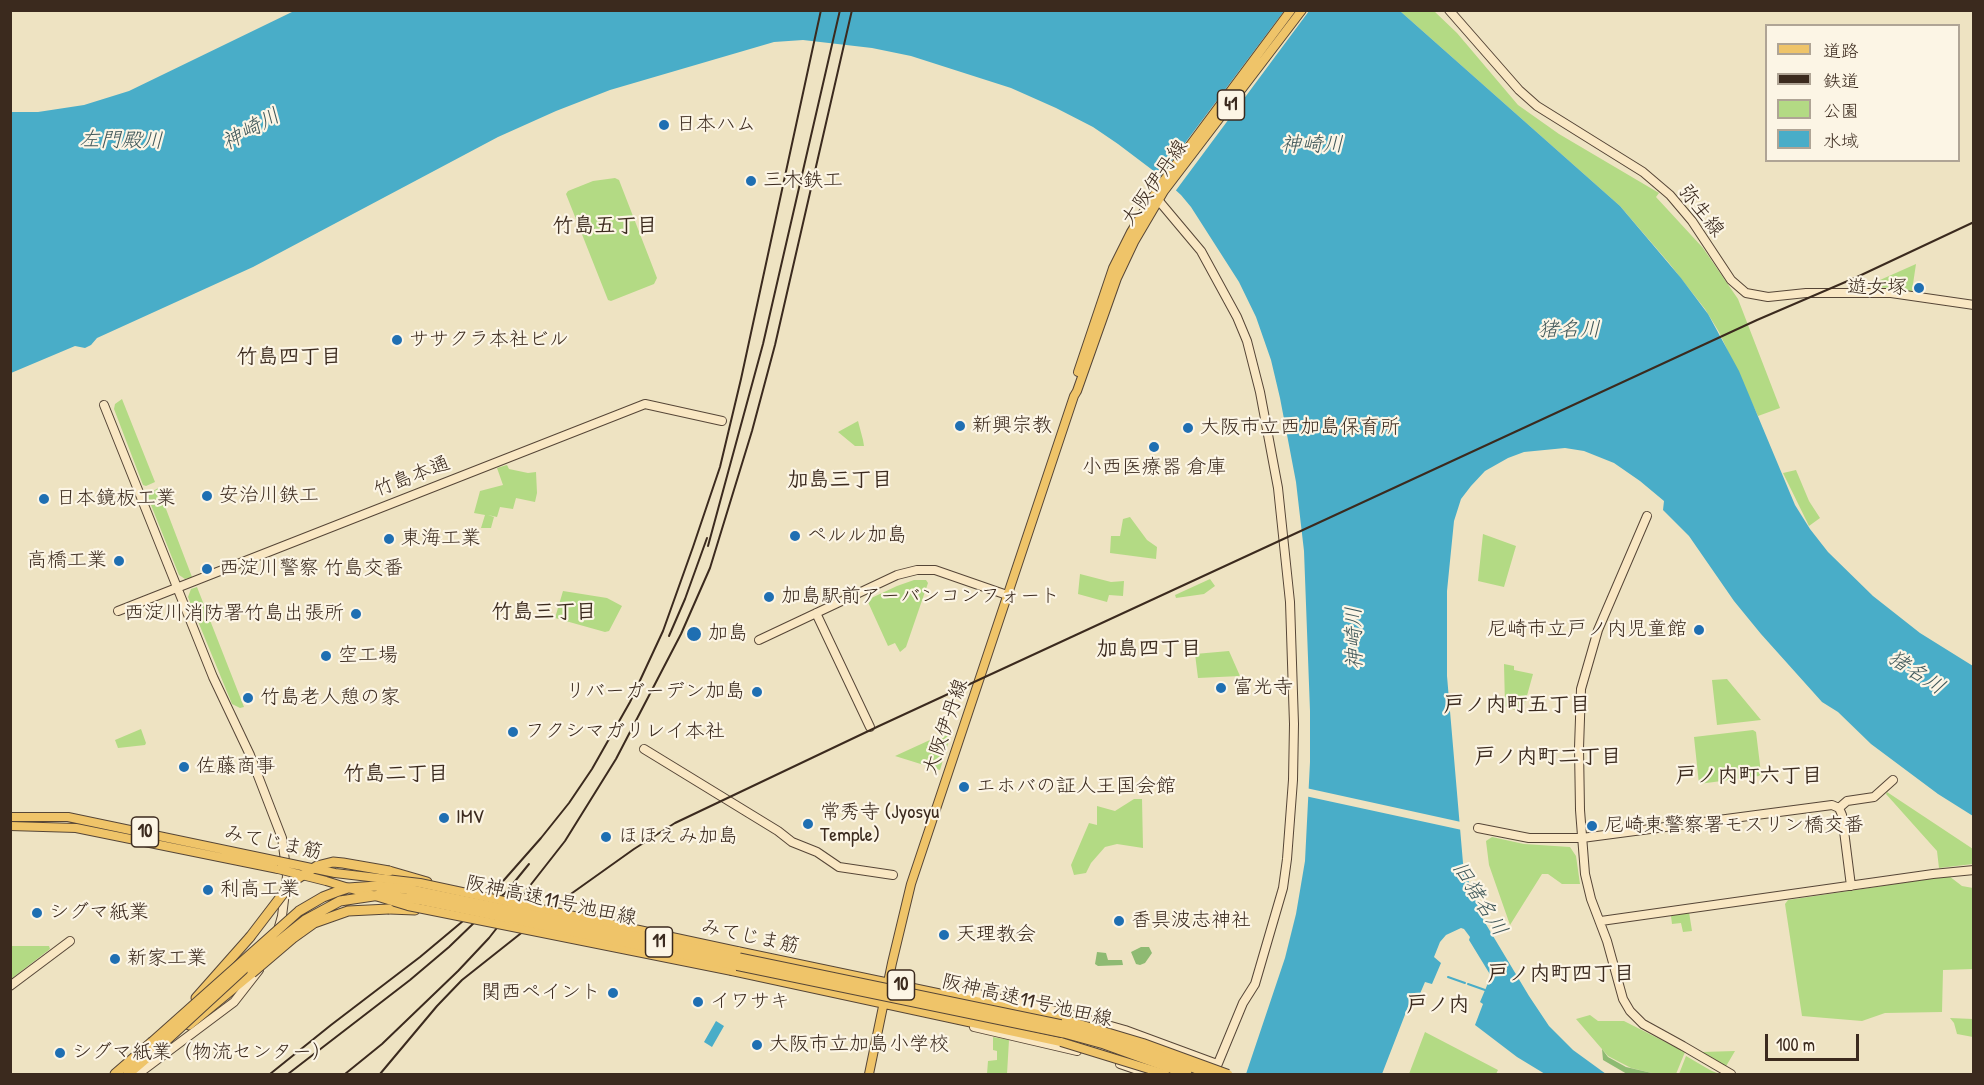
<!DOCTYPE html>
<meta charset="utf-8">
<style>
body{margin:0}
#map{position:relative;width:1984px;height:1085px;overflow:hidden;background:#eee3c2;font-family:"Patrick Hand","Klee One",sans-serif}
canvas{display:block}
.frame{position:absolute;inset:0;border:12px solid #3b2a1e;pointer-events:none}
.legend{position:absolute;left:1765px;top:24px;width:195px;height:138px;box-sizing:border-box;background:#fcf5e5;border:2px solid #afa495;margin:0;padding:8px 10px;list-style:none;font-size:18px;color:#3b2a1e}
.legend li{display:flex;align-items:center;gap:12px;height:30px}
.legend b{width:30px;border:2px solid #afa495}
.scale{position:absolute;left:1765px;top:1034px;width:94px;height:27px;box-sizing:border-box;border:3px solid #3b2a1e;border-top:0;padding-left:8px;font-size:18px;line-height:21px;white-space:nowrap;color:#3b2a1e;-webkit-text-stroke:4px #fcf5e5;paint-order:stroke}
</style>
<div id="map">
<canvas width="1984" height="1085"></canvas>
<div class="frame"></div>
<ul class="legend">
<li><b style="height:8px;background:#efc469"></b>道路</li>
<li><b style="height:8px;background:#3b2a1e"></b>鉄道</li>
<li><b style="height:16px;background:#b3da84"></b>公園</li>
<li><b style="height:16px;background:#49adc8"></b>水域</li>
</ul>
<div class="scale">100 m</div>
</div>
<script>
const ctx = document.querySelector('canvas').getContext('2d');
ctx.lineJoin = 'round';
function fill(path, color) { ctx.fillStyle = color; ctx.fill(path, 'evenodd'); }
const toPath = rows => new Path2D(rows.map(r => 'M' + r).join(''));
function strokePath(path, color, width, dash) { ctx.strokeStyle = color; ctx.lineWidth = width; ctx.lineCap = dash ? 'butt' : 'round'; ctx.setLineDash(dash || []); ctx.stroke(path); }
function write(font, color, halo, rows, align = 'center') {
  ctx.font = font + ' "Patrick Hand","Klee One",sans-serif'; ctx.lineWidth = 4.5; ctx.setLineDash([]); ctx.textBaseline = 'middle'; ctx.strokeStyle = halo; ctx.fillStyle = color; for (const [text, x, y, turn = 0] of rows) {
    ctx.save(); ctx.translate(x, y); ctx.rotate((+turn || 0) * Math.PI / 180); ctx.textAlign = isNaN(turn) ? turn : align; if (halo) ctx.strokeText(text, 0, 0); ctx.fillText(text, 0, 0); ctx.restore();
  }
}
fill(toPath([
 [1400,11,1434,11,1457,33,1518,105,1559,134,1659,193,1656,197,1703,248,1738,299,1780,408,1758,416,1719,332,1705,309,1669,263,1620,206],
 [615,178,619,180,657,278,654,284,611,301,608,300,566,194,568,191,593,181],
 [1916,264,1913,284,1924,284,1923,293,1892,288,1871,287,1871,284],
 [122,399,155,482,146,486,143,485,114,409,115,404],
 [858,421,863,440,864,446,855,446,838,432],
 [507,465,509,469,528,473,536,472,537,493,535,502,516,498,513,509,500,507,497,517,488,515,494,517,491,528,481,528,485,515,474,513,480,491,503,485,497,468],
 [1796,470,1809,501,1820,518,1809,526,1783,473],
 [158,488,192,577,185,579,179,575,147,495],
 [1130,517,1147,540,1157,547,1156,559,1110,553,1111,536,1120,536,1123,519],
 [1483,534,1516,546,1504,587,1478,581],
 [1080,574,1111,582,1124,581,1123,596,1109,595,1107,602,1078,594],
 [1210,579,1215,586,1204,594,1176,598,1175,595],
 [914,580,926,580,928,583,906,647,900,652,895,643,888,646,867,600,897,586],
 [197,587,244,707,240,708,232,704,188,597,191,589],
 [563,591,607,598,622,606,609,631,605,632,555,618],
 [1229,651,1240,676,1198,678,1195,654],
 [1504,664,1514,666,1514,670,1533,674,1523,710,1517,711,1505,706],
 [1727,679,1761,720,1717,725,1712,680],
 [141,729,146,743,145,745,118,748,115,740],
 [1753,730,1756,732,1761,773,1759,776,1699,784,1694,737],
 [943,734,951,734,940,770,895,756],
 [1887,792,1973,849,1973,864,1939,868,1937,851,1886,794],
 [1134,799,1142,799,1143,848,1117,844,1105,847,1091,863,1086,873,1074,875,1071,865,1089,823,1097,825,1097,806,1115,811],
 [1492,837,1524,844,1570,847,1576,856,1580,884,1562,884,1548,874,1542,874,1510,925,1489,865,1486,841],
 [1949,876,1962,886,1973,888,1973,969,1943,970,1942,1012,1885,1013,1862,1021,1802,1016,1785,904,1788,900],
 [1689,912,1692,931,1683,932,1681,923,1672,924,1671,916,1672,914],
 [11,946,49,946,50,949,11,979],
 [1590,1015,1598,1021,1624,1021,1685,1052,1676,1074,1656,1074,1631,1068,1608,1056,1576,1019],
 [1950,1018,1973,1019,1973,1037,1957,1034,1954,1023],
 [1425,1032,1498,1070,1496,1074,1409,1074],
 [993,1037,1009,1040,1007,1074,987,1074,988,1061,997,1060,997,1051,993,1050],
 [1735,1051,1725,1068,1701,1053,1702,1052],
 [1686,1056,1710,1070,1719,1074,1679,1074]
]), '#b3da84');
fill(toPath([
 [1141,947,1149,947,1152,953,1145,963,1140,965,1136,964,1131,952],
 [1097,952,1106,953,1108,960,1122,960,1123,965,1098,966,1095,964],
 [1602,1049,1608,1057,1626,1067,1656,1074,1627,1074,1603,1060]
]), '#8eba72');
fill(toPath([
 [294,11,1400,11,1620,206,1681,278,1708,314,1739,371,1795,505,1810,529,1828,552,1873,596,1920,633,1973,666,1973,816,1938,794,1871,744,1838,712,1822,702,1761,634,1734,601,1689,536,1663,510,1664,501,1640,481,1614,463,1584,451,1565,448,1524,452,1508,458,1485,471,1471,486,1461,499,1454,521,1447,591,1447,676,1463,863,1472,892,1484,921,1529,996,1549,1026,1573,1050,1606,1074,1545,1074,1517,1057,1475,1025,1483,1004,1480,1002,1491,976,1469,940,1470,937,1464,929,1461,928,1446,935,1440,942,1434,957,1441,963,1432,984,1425,982,1419,996,1413,994,1382,1074,1246,1074,1285,958,1296,914,1305,861,1310,762,1310,711,1304,551,1296,482,1280,398,1271,360,1256,317,1239,282,1191,207,1181,195,1159,175,1118,144,1093,127,1056,108,1011,88,911,56,872,48,803,40,774,42,610,90,556,111,498,137,253,267,97,338,91,345,85,348,75,346,11,373,11,112,38,112,84,105,129,91],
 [716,1021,724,1026,712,1047,704,1042]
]), '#49adc8');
fill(toPath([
 [1284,11,1309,11,1174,193,1158,179],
 [1306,788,1461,822,1462,830,1305,796]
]), '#eee3c2');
strokePath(toPath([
 [1448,977,1465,983],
 [1468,984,1485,990]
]), '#49adc8', 2);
const secondary = toPath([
 [1449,10,1519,90,1537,106,1643,172,1670,195,1692,221,1731,280,1746,293,1768,297,1806,293,1891,293,1974,305],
 [1159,201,1201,251,1237,317,1247,341,1260,392,1278,488,1290,602,1294,724,1293,780,1287,859,1283,888,1255,984,1243,1003,1214,1073],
 [104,405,213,677,250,755,282,838,287,876,282,916,278,930],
 [1647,516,1598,630,1581,689,1579,748,1580,810,1585,874,1591,899,1607,941,1623,999,1630,1011,1643,1024,1683,1046,1731,1074],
 [118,611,645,404,722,421],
 [816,613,870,727],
 [759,640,897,575,917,570,935,570,1007,595],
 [644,749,778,831,792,842,817,852,839,867,893,875],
 [1839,808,1847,801,1874,797,1893,780],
 [1478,828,1529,838,1582,838,1832,805,1839,808,1842,815,1851,886],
 [1601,921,1933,874,1974,870],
 [10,986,70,941],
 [948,993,973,993,1069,1014,1125,1030,1217,1064],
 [974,1027,1077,1051],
 [1120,1064,1149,1074],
 [138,1074,234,1002,259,970]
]);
const primary = toPath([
 [1078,372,1113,268,1131,232,1159,187,1291,10],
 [10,817,68,817,278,861],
 [10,826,76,828,278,869],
 [737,951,1066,1020],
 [732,971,1061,1042],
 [869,1074,892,963,911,884,1074,396,1077,391,1117,278,1134,242,1164,191,1302,10]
]);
const highway = toPath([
 [389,871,427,882],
 [389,909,415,910],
 [196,998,250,937],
 [189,1025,252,973],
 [115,1074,152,1042],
 [128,1074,163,1044]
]);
strokePath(secondary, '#564637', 10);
strokePath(primary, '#564637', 10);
strokePath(highway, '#564637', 11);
strokePath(secondary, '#f9e7c3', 8);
strokePath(primary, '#efc469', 8);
strokePath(highway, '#efc469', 9);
strokePath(toPath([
 [708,546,763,344,840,10],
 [669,636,685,599,707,538],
 [270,1074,331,1025,420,957,463,921,504,880,541,838,569,803,592,769,630,702,663,631,693,547,720,467,741,379,821,10],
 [288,1074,410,980,449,947,507,891,529,864],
 [345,1074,382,1044,458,971,489,938,565,841,616,759,681,634,710,568,752,431,775,345,852,10],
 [380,1074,437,1006,462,980,568,896,634,849,675,823,879,726,1757,320,1857,277,1974,222]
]), '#3b2a1e', 2);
const primaryBridge = toPath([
 [278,861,335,873,420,883,737,951],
 [278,869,326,881,408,906,732,971],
 [1066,1020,1143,1043,1228,1074],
 [1061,1042,1165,1074]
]);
const highwayBridge = toPath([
 [250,937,292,882,317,866,333,862,343,863,389,871],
 [252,973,293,938,314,923,348,911,389,909],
 [152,1042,299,911,323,897,336,892,348,888,377,886,407,889,1067,1026,1106,1037,1211,1074],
 [157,1049,245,968,305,920,340,901,380,895,421,900,1064,1033,1104,1044,1187,1074]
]);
strokePath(primaryBridge, '#564637', 10, []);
strokePath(highwayBridge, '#564637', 11, []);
strokePath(primaryBridge, '#efc469', 8);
strokePath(highwayBridge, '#efc469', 9);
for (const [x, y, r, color] of [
 [664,125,6,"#1f6fb2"],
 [751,181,6,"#1f6fb2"],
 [1919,288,6,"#1f6fb2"],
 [397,340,6,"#1f6fb2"],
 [960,426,6,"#1f6fb2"],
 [1188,428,6,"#1f6fb2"],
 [1154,447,6,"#1f6fb2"],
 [207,496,6,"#1f6fb2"],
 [44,499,6,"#1f6fb2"],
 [795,536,6,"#1f6fb2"],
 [389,539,6,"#1f6fb2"],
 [119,561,6,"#1f6fb2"],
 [207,569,6,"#1f6fb2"],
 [769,597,6,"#1f6fb2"],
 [356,614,6,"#1f6fb2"],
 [1699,630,6,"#1f6fb2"],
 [694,634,8,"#1f6fb2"],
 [326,656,6,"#1f6fb2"],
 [1221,688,6,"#1f6fb2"],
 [757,692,6,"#1f6fb2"],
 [248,698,6,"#1f6fb2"],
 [513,732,6,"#1f6fb2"],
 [184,767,6,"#1f6fb2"],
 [964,787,6,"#1f6fb2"],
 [444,818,6,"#1f6fb2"],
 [808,824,6,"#1f6fb2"],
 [1592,826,6,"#1f6fb2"],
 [606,837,6,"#1f6fb2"],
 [208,890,6,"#1f6fb2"],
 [37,913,6,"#1f6fb2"],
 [1119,921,6,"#1f6fb2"],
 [944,935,6,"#1f6fb2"],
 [115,959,6,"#1f6fb2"],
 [613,993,6,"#1f6fb2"],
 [698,1002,6,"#1f6fb2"],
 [757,1045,6,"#1f6fb2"],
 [60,1053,6,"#1f6fb2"]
]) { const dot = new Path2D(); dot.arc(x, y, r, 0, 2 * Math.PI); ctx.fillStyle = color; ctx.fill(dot); strokePath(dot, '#fcf5e5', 2); }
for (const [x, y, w] of [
 [1231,105,27],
 [145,832,27],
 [659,942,27],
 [901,985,27]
]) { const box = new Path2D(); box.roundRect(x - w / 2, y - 15, w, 30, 4.5); ctx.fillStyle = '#fcf5e5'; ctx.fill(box); strokePath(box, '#3b2a1e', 1.5); }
write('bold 18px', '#3b2a1e', null, [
 ["41",1231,105],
 ["10",145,832],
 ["11",659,942],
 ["10",901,985]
]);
write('20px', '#3b2a1e', '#fcf5e5', [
 ["日本ハム",676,125],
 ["三木鉄工",763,181],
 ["遊女塚",1907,288,"right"],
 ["ササクラ本社ビル",409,340],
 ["新興宗教",972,426],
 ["大阪市立西加島保育所",1200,428],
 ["小西医療器 倉庫",1154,468,"center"],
 ["安治川鉄工",219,496],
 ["日本鏡板工業",56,499],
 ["ペルル加島",807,536],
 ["東海工業",401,539],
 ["高橋工業",107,561,"right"],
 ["西淀川警察 竹島交番",219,569],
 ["加島駅前アーバンコンフォート",781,597],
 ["西淀川消防署竹島出張所",344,614,"right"],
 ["尼崎市立戸ノ内児童館",1687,630,"right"],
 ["加島",708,634],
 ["空工場",338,656],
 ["富光寺",1233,688],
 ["リバーガーデン加島",745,692,"right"],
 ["竹島老人憩の家",260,698],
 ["フクシマガリレイ本社",525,732],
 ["佐藤商事",196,767],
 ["エホバの証人王国会館",976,787],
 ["常秀寺 (Jyosyu",820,813],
 ["Temple)",820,836],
 ["IMV",456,818],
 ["尼崎東警察署モスリン橋交番",1604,826],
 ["ほほえみ加島",618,837],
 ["利高工業",220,890],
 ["シグマ紙業",49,913],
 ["香具波志神社",1131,921],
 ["天理教会",956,935],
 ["新家工業",127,959],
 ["関西ペイント",601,993,"right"],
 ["イワサキ",710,1002],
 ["大阪市立加島小学校",769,1045],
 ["シグマ紙業（物流センター）",72,1053]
], 'left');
write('20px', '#3b2a1e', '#fcf5e5', [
 ["大阪伊丹線",1155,183,-55],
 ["弥生線",1701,211,52],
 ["竹島本通",412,477,-21],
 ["大阪伊丹線",946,727,-71],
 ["みてじま筋",273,843,12],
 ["阪神高速11号池田線",551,901,12],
 ["みてじま筋",750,937,12],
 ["阪神高速11号池田線",1027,1001,13]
]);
write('italic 21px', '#40585a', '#fcf5e5', [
 ["神崎川",251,130,-29],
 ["左門殿川",121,141,1],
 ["神崎川",1312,145],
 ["猪名川",1569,330],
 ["神崎川",1355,638,-91],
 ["猪名川",1916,673,33],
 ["旧猪名川",1479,899,58]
]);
write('bold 21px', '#3b2a1e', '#fcf5e5', [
 ["竹島五丁目",605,226],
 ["竹島四丁目",289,357],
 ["加島三丁目",840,480],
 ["竹島三丁目",544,612],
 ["加島四丁目",1149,649],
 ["戸ノ内町五丁目",1517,705],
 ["戸ノ内町二丁目",1548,757],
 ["竹島二丁目",396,774],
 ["戸ノ内町六丁目",1749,776],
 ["戸ノ内町四丁目",1561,974],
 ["戸ノ内",1438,1005]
]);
</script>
